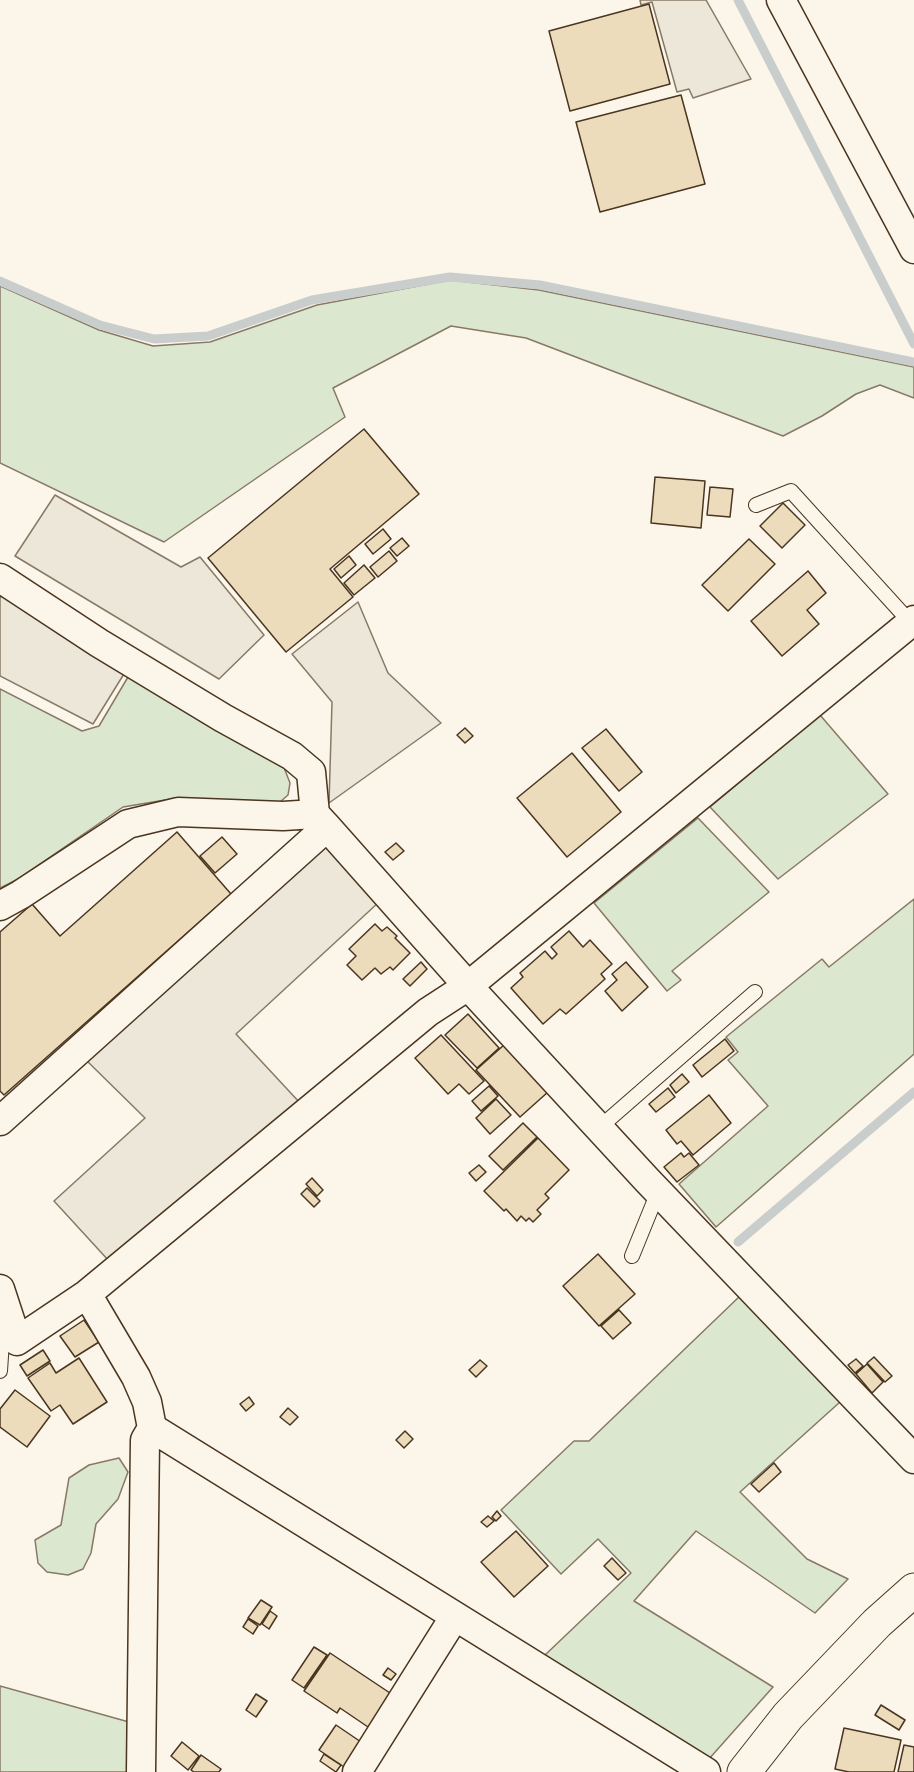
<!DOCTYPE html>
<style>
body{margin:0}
canvas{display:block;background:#fbf6e9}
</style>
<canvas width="914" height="1772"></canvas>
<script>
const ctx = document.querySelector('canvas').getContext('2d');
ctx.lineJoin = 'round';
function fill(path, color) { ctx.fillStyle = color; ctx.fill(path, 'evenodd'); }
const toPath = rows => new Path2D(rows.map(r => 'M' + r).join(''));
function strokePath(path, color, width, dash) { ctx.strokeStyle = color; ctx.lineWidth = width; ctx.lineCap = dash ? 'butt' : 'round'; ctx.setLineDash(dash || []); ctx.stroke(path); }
const green = toPath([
 [450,280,539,290,914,367,914,398,880,385,856,394,822,416,783,436,526,338,451,326,333,388,345,417,164,542,0,463,0,286,99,330,153,346,210,342,317,305,450,280],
 [136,675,283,765,290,783,288,795,280,802,177,798,123,807,18,879,0,888,0,689,82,731,99,726,128,677,136,675],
 [820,715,888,794,778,879,710,807,820,715],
 [698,818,769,892,672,971,681,980,667,991,594,903,698,818],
 [914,899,914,1054,716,1227,679,1184,768,1106,728,1060,738,1052,726,1037,822,959,829,967,914,899],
 [741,1295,840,1402,740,1492,807,1559,848,1579,815,1613,696,1531,634,1601,773,1687,708,1760,544,1656,631,1573,598,1539,561,1574,501,1510,574,1441,589,1441,741,1295],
 [119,1458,128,1472,118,1499,96,1524,91,1553,83,1569,68,1575,47,1572,38,1563,35,1540,61,1525,69,1478,89,1465,119,1458],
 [0,1686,129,1722,129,1772,0,1772,0,1686]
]);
fill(green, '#dce7d0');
strokePath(green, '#887966', 1.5);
const parking = toPath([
 [640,0,706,0,751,79,693,98,689,89,677,92,652,2,641,5,640,0],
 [55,495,181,567,200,557,264,635,219,679,15,556,55,495],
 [3,594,127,669,93,724,0,676,0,598,3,594],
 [358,602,388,673,441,723,329,803,332,702,292,654,358,602],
 [323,843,379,902,236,1034,301,1104,109,1261,54,1201,145,1118,86,1060,323,843]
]);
fill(parking, '#ede7d9');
strokePath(parking, '#887966', 1.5);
strokePath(toPath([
 [738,0,914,344],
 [0,281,100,325,154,339,208,336,312,300,450,277,540,285,914,362],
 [738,1242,914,1092]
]), '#c9cecd', 9);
const building = toPath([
 [649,4,670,84,570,111,549,31,649,4],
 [681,95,705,184,600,212,576,122,681,95],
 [364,429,419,494,330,569,353,597,286,652,208,558,364,429],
 [655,477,705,481,701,528,651,523,655,477],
 [710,487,733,489,730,517,707,515,710,487],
 [783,503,805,525,782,548,760,526,783,503],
 [383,529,391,539,373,554,365,544,383,529],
 [402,538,409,546,397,556,390,548,402,538],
 [749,539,775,564,728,611,702,585,749,539],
 [389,551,397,561,378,577,370,567,389,551],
 [349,556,356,565,341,578,334,569,349,556],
 [364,565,375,578,354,595,344,583,364,565],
 [808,571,826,593,807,610,819,624,782,656,751,621,808,571],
 [465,728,473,736,465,743,457,735,465,728],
 [606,729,642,772,619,791,582,748,606,729],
 [572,753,621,812,567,857,517,798,572,753],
 [177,832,231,894,4,1095,0,1091,0,932,32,904,60,936,177,832],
 [222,837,237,854,215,873,200,856,222,837],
 [396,843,404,851,393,860,385,852,396,843],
 [375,924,382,931,387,927,397,936,395,938,410,953,393,970,390,967,381,974,375,968,362,980,347,965,356,956,349,949,375,924],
 [569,931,583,947,590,940,612,964,601,974,605,979,566,1014,560,1009,543,1024,511,988,523,977,520,973,545,951,552,959,557,954,551,947,569,931],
 [421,962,427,969,410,986,403,979,421,962],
 [626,962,648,987,622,1011,605,991,617,980,612,974,626,962],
 [468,1014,499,1048,477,1068,445,1035,468,1014],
 [441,1035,484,1081,469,1094,459,1084,448,1094,415,1058,441,1035],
 [725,1039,734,1051,702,1077,693,1065,725,1039],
 [505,1044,548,1092,520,1117,476,1070,505,1044],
 [682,1074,689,1082,676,1093,670,1085,682,1074],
 [489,1086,498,1096,481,1111,472,1101,489,1086],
 [668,1088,675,1097,656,1112,649,1104,668,1088],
 [709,1095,731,1123,693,1155,681,1141,677,1144,666,1130,709,1095],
 [496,1099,511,1115,490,1134,476,1118,496,1099],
 [523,1123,537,1137,503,1170,489,1156,523,1123],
 [538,1138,569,1170,545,1194,549,1198,537,1210,541,1214,533,1222,529,1218,526,1221,521,1216,517,1221,506,1209,504,1211,484,1191,538,1138],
 [681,1153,684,1157,689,1153,699,1165,677,1182,664,1167,681,1153],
 [479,1165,486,1172,476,1181,469,1173,479,1165],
 [312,1178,323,1190,317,1196,306,1184,312,1178],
 [307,1188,320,1201,314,1207,301,1194,307,1188],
 [598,1254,635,1294,599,1326,563,1286,598,1254],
 [619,1310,631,1323,613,1339,601,1326,619,1310],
 [84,1320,99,1342,75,1357,60,1336,84,1320],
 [43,1350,50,1361,27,1376,20,1365,43,1350],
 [874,1357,892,1376,885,1382,867,1363,874,1357],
 [79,1358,107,1402,73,1424,60,1405,51,1411,28,1378,50,1363,56,1373,79,1358],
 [856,1359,863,1366,855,1373,848,1365,856,1359],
 [480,1360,487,1366,476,1377,469,1370,480,1360],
 [867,1364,883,1382,872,1393,856,1374,867,1364],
 [15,1390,50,1416,27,1447,0,1427,0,1409,15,1390],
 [249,1397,254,1404,246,1411,240,1404,249,1397],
 [288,1408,298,1417,290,1425,280,1417,288,1408],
 [405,1431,413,1439,404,1448,396,1440,405,1431],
 [774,1463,781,1472,759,1492,751,1484,774,1463],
 [497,1511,501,1516,496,1521,492,1517,497,1511],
 [488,1516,494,1521,487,1527,481,1522,488,1516],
 [516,1531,548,1566,514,1597,481,1562,516,1531],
 [612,1558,626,1573,618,1580,604,1566,612,1558],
 [261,1600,272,1607,260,1625,248,1618,261,1600],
 [270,1611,277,1616,269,1629,262,1624,270,1611],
 [248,1619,258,1626,253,1634,243,1627,248,1619],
 [314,1647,327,1655,304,1688,292,1680,314,1647],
 [330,1653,393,1695,371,1729,340,1708,337,1713,304,1691,330,1653],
 [388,1668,396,1674,391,1680,383,1675,388,1668],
 [256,1694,267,1701,256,1717,246,1710,256,1694],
 [881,1705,905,1720,899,1730,875,1715,881,1705],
 [336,1725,364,1744,347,1769,319,1750,336,1725],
 [844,1728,901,1740,894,1772,849,1772,835,1769,844,1728],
 [182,1742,199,1756,188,1770,171,1756,182,1742],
 [904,1745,914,1747,914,1772,898,1772,904,1745],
 [324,1754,341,1765,336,1772,320,1761,324,1754],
 [201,1755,221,1769,219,1772,194,1772,191,1770,201,1755]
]);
fill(building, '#ecdcbc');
strokePath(building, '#4a3520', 1.5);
const service = toPath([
 [756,505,791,491,911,623],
 [599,1128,755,992],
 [632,1256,658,1192],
 [0,1371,2,1341,10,1325]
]);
const minor = toPath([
 [781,0,914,249],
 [0,578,99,643,223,718,292,756,311,772,315,814,327,827,468,986,647,1180,914,1459],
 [0,906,20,895,128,824,178,812,283,816,315,814],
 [0,1121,327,827],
 [0,1289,17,1341,87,1294,428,1012,468,986,914,620],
 [87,1294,136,1377,147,1402,152,1428,145,1440,141,1772],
 [152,1428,706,1772],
 [357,1772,455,1616]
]);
const tertiary = toPath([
 [744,1772,788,1716,877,1623,914,1590]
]);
strokePath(service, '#4a3520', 16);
strokePath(minor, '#4a3520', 31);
strokePath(tertiary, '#4a3520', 35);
strokePath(service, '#fbf6e9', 14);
strokePath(minor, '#fbf6e9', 28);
strokePath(tertiary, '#fbf6e9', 33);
</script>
